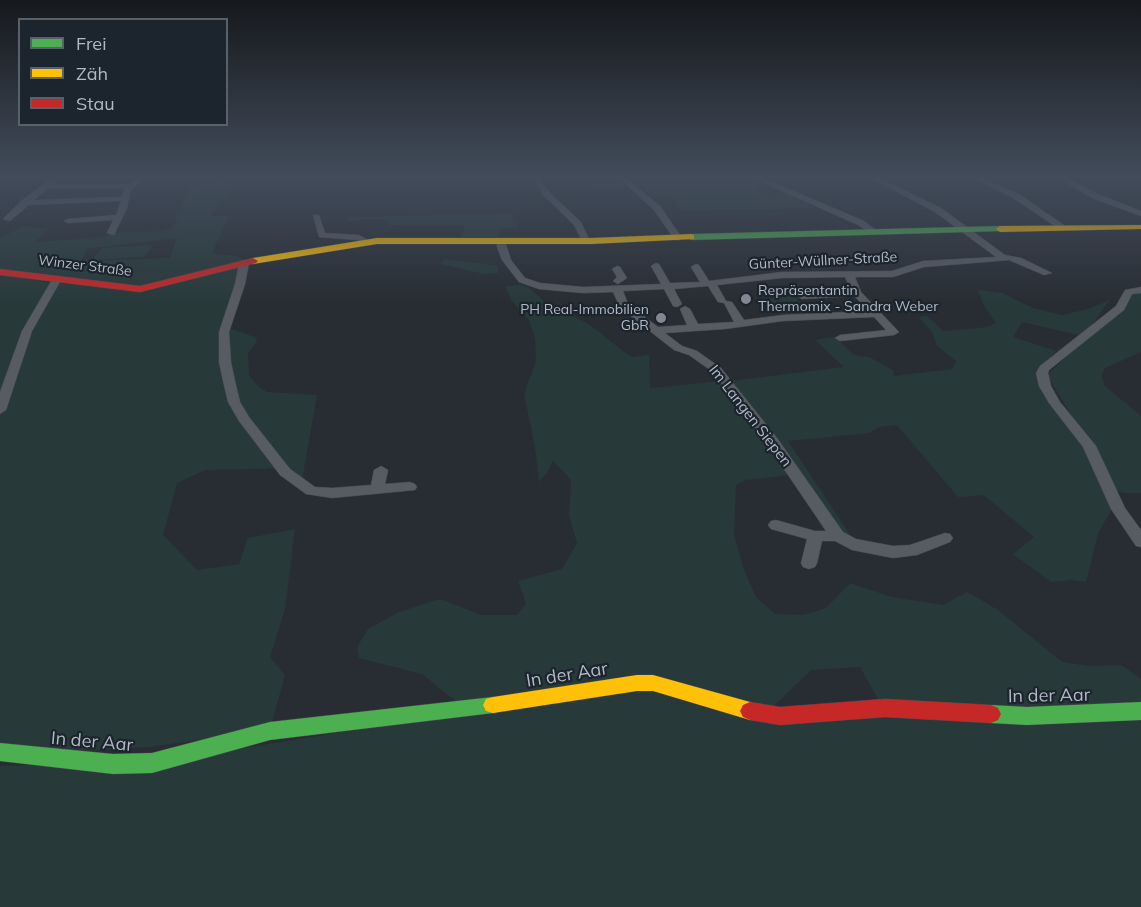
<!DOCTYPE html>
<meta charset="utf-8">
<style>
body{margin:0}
#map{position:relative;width:1141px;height:907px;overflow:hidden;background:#282d33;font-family:Mulish,sans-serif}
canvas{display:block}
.legend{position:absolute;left:18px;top:18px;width:210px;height:108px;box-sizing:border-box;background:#1c242d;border:2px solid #58606a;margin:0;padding:8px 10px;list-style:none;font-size:18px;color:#b1b9c5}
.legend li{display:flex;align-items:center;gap:12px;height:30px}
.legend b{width:30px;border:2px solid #58606a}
</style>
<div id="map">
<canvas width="1141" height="907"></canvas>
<ul class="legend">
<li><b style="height:8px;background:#4caf50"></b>Frei</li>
<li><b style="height:8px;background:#ffc107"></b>Zäh</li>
<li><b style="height:8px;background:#c62828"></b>Stau</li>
</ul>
</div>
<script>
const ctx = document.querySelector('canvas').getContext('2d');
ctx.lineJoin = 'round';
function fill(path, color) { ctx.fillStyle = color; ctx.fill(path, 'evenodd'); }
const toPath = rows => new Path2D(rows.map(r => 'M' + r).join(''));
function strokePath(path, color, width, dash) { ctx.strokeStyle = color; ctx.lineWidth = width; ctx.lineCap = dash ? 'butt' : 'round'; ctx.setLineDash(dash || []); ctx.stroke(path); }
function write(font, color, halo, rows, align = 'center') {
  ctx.font = font + ' Mulish,sans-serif'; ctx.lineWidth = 4.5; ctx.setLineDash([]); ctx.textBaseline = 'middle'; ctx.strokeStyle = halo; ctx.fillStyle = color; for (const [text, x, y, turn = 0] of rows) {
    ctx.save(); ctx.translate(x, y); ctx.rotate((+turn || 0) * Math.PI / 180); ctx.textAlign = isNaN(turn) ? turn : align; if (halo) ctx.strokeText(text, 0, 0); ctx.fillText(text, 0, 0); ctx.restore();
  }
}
fill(toPath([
 [228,178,241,178,210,216,229,216,212,253,241,257,242,261,137,288,0,269,0,238,21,227,50,228,35,242,105,237,111,233,163,231,173,227,190,186],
 [177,238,170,258,81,261,87,249],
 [544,178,619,178,630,188,590,188,585,184,547,184],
 [635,178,750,178,762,183,754,186,764,196,787,194,816,208,680,211,669,195,651,196],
 [497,214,513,214,513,221,518,222,517,228,500,229,499,237,461,237,465,226,388,225,389,221,378,219,347,221,348,217],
 [153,245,144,257,92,260,102,248],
 [444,259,498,266,498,273,484,274,442,264,440,263],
 [241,264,228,328,255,337,257,342,248,353,249,376,259,387,267,392,317,395,302,480,287,468,205,470,177,483,163,535,197,570,239,564,248,538,295,529,285,609,270,657,285,675,270,729,150,747,0,756,0,274,46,282,139,290],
 [519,285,529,288,545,302,587,323,631,357,649,355,650,388,723,381,790,475,746,480,736,485,734,535,744,570,756,597,775,614,804,615,826,608,850,583,892,597,943,605,967,592,998,610,1062,662,1089,666,1121,665,1141,679,1141,706,1023,714,878,699,860,667,811,670,772,708,637,677,459,704,422,674,359,658,357,647,368,629,399,612,440,599,482,615,517,615,526,604,518,581,562,569,577,543,569,515,571,480,553,461,547,473,539,482,535,447,524,394,536,362,535,339,529,320,512,301,505,286],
 [1141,289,1141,352,1105,368,1101,376,1105,386,1141,416,1141,493,1124,493,1116,490,1047,375,1084,340,1123,297],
 [978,290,1002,293,1033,308,1062,315,1088,309,1110,300,1083,336,1022,322,1013,337,1056,351,1036,372,1082,445,1112,509,1098,533,1086,582,1072,580,1051,582,1013,554,1034,537,984,495,958,497,897,425,879,427,869,433,788,441,855,542,845,536,730,381,844,367,815,340,835,337,854,355,869,357,893,370,894,376,952,369,956,361,937,346,932,332,918,317,927,316,943,331,987,327,996,323,984,306],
 [794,295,808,314,781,316,770,299],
 [637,684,768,721,876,710,1141,719,1141,907,0,907,0,766,164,761]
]), '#28393a');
const street = toPath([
 [138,178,146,178,131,190,127,208,114,235,107,233,113,220,68,223,64,221,68,219,116,215,121,201,29,205,10,221,3,219,21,201,50,179,56,179,54,184,129,184,138,178],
 [49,188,124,188,122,197,34,200,49,188],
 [534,178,540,178,549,192,581,222,590,241,589,243,583,243,574,225,543,195,534,178],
 [619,178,626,178,660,206,682,238,681,240,675,240,654,210,619,178],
 [753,178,763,178,864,221,877,231,870,233,858,225,753,178],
 [870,178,879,178,941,208,1005,255,1021,258,1052,273,1044,275,1009,260,924,267,893,277,855,277,861,292,899,332,894,335,840,341,835,338,840,335,886,330,874,317,783,321,725,329,665,333,682,346,697,351,721,368,777,438,843,532,856,539,893,546,910,545,945,533,950,534,953,538,950,542,917,555,893,558,852,550,835,541,822,541,817,563,815,567,809,569,803,567,801,563,807,539,771,529,768,525,771,521,776,520,815,531,826,531,767,444,713,372,689,355,674,350,628,314,619,305,613,292,583,293,539,289,519,282,502,260,497,247,497,240,504,238,511,260,525,278,540,283,583,287,661,284,651,266,656,263,659,264,670,283,700,282,691,267,696,264,699,265,709,281,782,272,892,271,923,261,996,257,935,212,870,178],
 [845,277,851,290,802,293,797,296,802,299,854,296,869,311,783,315,744,320,732,302,726,301,717,285,782,278,845,277],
 [708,286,718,302,724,303,734,322,698,324,690,309,685,306,680,309,687,325,658,327,628,304,623,291,664,289,673,306,677,307,682,304,674,289,708,286],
 [973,178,982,178,1019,194,1068,228,1061,230,1013,198,973,178],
 [1058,178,1067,178,1098,194,1141,211,1141,216,1092,198,1058,178],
 [313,215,319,215,325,233,359,235,372,242,368,245,357,240,319,237,313,215],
 [244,260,249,263,245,284,229,332,231,362,235,381,240,402,249,417,290,469,315,487,332,488,371,485,374,470,381,466,388,470,385,484,410,482,415,484,417,487,415,490,332,498,306,494,280,475,239,421,228,402,223,381,219,362,219,332,235,284,239,263,244,260],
 [617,266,620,267,627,278,618,284,613,281,617,277,612,269,617,266],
 [53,278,61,280,32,331,6,410,0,414,0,392,22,331,53,278],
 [1141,287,1141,293,1132,294,1124,310,1049,370,1048,373,1051,386,1060,402,1096,446,1125,508,1141,530,1141,547,1136,546,1111,509,1083,447,1049,403,1039,386,1036,373,1040,366,1116,306,1125,290,1141,287]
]);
const fast = toPath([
 [1000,226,1003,227,1003,231,691,240,687,237,691,234,1000,226],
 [493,697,500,699,503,705,500,711,493,713,270,740,152,773,113,774,0,761,0,743,113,754,152,753,270,722,493,697],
 [1141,702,1141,720,1027,725,991,723,984,720,981,714,984,708,991,705,1027,707,1141,702]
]);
const slow = toPath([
 [1141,225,1141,229,1000,232,996,229,1000,226,1141,225],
 [691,234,694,235,694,239,591,244,377,244,253,264,248,261,253,258,377,238,591,238,691,234],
 [637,675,653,675,750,702,757,705,760,711,757,717,750,720,653,691,637,691,493,713,486,711,483,705,486,699,493,697,637,675]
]);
const jam = toPath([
 [253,258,258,261,256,263,140,292,0,275,0,269,140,286,253,258],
 [885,699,991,705,998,708,1001,714,998,720,991,723,885,717,780,725,750,720,743,717,740,711,743,705,750,702,780,707,885,699]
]);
strokePath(street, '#46494e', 1);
strokePath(fast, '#46494e', 1);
strokePath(slow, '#46494e', 1);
strokePath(jam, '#46494e', 1);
fill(street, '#575b62');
fill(fast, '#4caf50');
fill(slow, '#ffc107');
fill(jam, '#c62828');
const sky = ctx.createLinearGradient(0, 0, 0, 305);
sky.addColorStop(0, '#16191c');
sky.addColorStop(0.58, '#424c5b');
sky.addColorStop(1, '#424c5b00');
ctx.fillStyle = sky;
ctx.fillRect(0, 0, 1141, 305);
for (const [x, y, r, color] of [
 [746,299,6,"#818892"],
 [661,318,6,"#818892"]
]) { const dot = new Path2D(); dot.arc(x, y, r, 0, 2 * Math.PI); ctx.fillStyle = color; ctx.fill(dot); strokePath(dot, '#1c242d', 2); }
write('14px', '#b1b9c5', '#1c242d', [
 ["Günter-Wüllner-Straße",823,261,-3],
 ["Winzer Straße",85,266,7]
]);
write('14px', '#b1b9c5', '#1c242d', [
 ["Repräsentantin",758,291],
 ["Thermomix - Sandra Weber",758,307],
 ["PH Real-Immobilien",649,310,"right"],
 ["GbR",649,326,"right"]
], 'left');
write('15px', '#b1b9c5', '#1c242d', [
 ["Im Langen Siepen",750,416,52]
]);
write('18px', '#b1b9c5', '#1c242d', [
 ["In der Aar",567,675,-9],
 ["In der Aar",1049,696,-1],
 ["In der Aar",92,742,5]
]);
</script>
